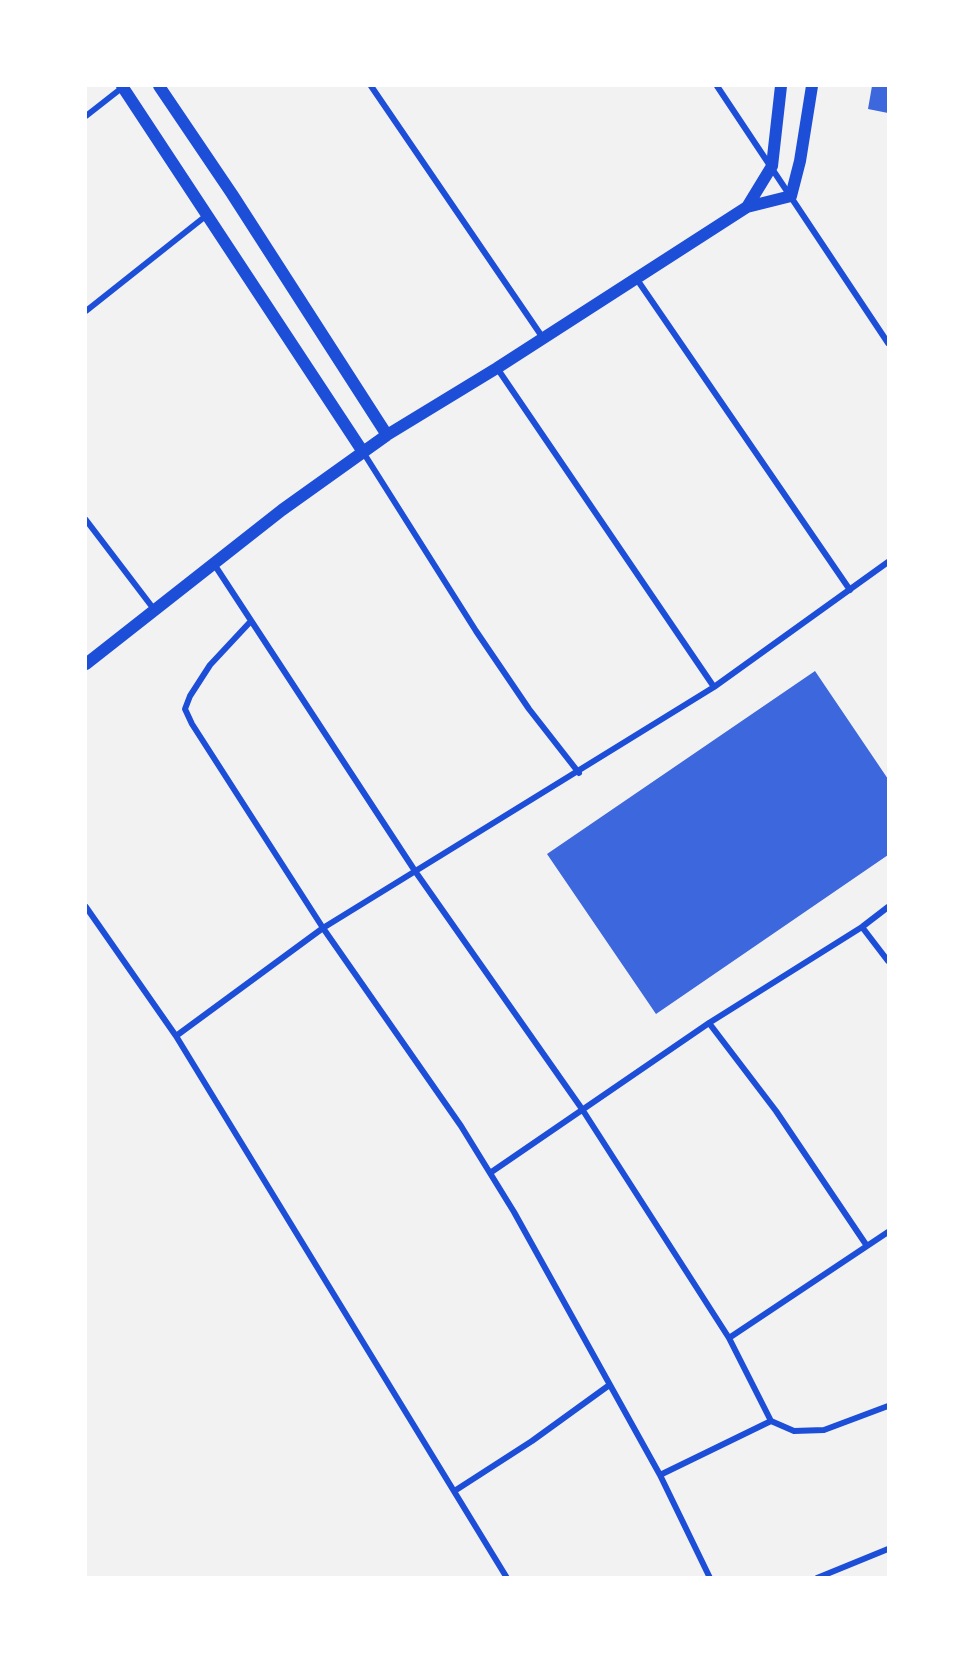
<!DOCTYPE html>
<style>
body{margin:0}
#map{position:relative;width:974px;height:1663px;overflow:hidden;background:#f2f2f2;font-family:"Archivo Narrow",sans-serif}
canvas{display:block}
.frame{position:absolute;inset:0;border:87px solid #fff;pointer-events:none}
</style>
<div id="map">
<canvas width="974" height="1663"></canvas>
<div class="frame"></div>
</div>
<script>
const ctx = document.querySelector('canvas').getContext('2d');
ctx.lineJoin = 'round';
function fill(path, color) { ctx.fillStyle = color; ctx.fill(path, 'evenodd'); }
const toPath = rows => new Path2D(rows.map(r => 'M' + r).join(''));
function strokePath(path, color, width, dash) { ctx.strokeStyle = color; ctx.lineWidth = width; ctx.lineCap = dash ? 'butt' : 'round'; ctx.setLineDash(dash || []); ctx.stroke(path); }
fill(toPath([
 [872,86,888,86,888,113,868,109],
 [815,671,888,779,888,855,656,1014,547,854]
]), '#3d67dc');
strokePath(toPath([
 [371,86,543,338],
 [717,86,888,343],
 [86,116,123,87],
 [636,278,850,590],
 [86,311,207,215],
 [497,368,714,687],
 [363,452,476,631,529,709,579,773],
 [86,520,153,608],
 [214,564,415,871,582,1109,729,1338,771,1421,794,1431,824,1430,888,1406],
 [251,621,210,665,190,696,185,709,192,724,323,928,461,1126,514,1212,660,1475,771,1421],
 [86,907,176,1036,507,1578],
 [862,927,888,961],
 [709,1023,776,1111,867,1246],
 [176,1036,323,928,714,687,888,562],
 [490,1173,709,1023,862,927,888,907],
 [729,1338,888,1232],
 [660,1475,710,1578],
 [456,1490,532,1441,608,1386],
 [817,1578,888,1549]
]), '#1d4ed8', 6);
strokePath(toPath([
 [122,86,363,452],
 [159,86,232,194,387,435],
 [747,207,772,166,781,86],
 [86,664,282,510,387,435,497,368,747,207,791,196,800,161,812,86]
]), '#1d4ed8', 12);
</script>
